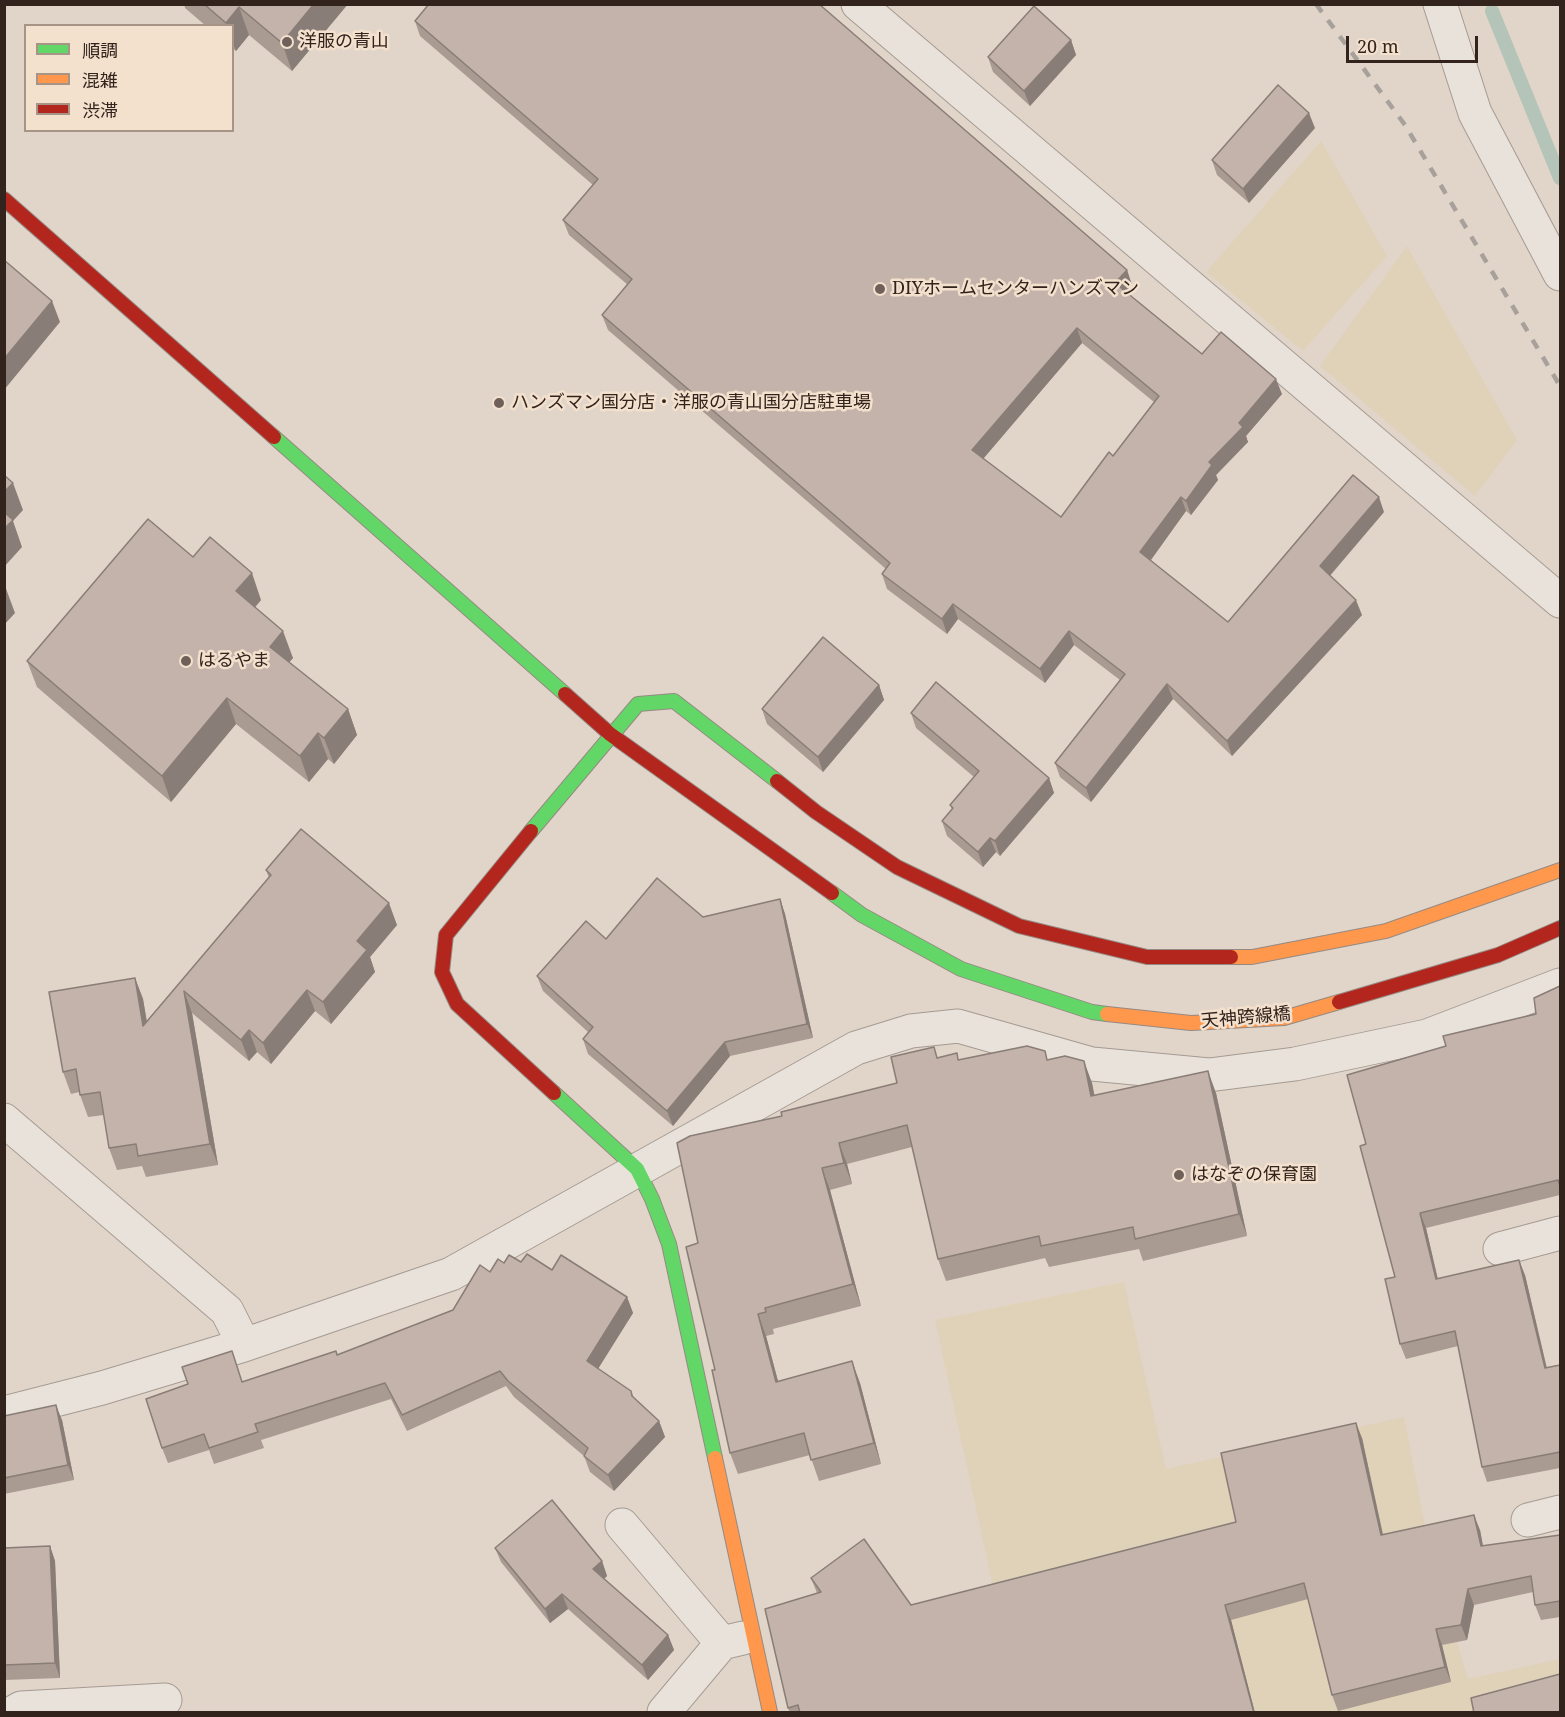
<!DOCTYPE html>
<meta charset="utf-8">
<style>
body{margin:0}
#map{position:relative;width:1565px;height:1717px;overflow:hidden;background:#e1d5c9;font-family:"Noto Serif","Noto Sans JP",serif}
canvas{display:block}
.frame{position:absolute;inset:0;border:6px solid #32231c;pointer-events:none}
.legend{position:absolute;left:24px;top:24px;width:210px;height:108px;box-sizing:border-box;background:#f3e1ce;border:2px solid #a69587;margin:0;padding:8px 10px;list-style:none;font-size:18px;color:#32231c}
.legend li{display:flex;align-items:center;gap:12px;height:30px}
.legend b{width:30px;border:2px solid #a69587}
.scale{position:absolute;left:1346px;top:36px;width:132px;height:27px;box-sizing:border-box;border:3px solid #32231c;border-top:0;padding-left:8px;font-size:18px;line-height:21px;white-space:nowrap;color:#32231c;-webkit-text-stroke:4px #f3e1ce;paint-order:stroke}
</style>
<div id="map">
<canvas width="1565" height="1717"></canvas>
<div class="frame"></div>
<ul class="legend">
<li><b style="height:8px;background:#63d668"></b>順調</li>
<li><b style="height:8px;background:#ff974d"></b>混雑</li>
<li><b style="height:8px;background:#b3261e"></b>渋滞</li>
</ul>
<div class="scale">20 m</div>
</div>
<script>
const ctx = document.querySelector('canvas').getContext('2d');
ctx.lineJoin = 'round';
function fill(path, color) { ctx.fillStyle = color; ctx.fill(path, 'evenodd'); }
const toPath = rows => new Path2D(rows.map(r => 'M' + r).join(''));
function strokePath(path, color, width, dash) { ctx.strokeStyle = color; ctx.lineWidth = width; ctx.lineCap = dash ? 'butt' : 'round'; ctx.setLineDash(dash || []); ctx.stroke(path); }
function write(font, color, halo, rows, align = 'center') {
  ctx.font = font + ' "Noto Serif","Noto Sans JP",serif'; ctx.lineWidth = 5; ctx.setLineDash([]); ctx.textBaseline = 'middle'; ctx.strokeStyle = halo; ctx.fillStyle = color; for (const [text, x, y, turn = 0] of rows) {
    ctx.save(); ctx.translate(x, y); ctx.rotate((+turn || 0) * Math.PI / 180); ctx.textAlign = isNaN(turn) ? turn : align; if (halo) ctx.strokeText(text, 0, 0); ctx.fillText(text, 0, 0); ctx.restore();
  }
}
fill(toPath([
 [1321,141,1387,256,1303,351,1206,272],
 [1407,246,1517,440,1475,496,1320,366],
 [1124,1282,1166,1469,1404,1417,1428,1541,1468,1679,1560,1659,1560,1712,916,1712,1015,1688,935,1320]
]), '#e0d1b9');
strokePath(toPath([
 [1492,11,1560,178]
]), '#b5c4b8', 14);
const street = toPath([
 [858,4,1560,601],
 [1440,4,1475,113,1560,274],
 [4,1120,227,1311,244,1345,451,1274,856,1048,911,1031,958,1026,1092,1064,1209,1075,1295,1064,1427,1036,1560,985],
 [1500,1249,1560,1233],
 [4,1413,102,1388,244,1345],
 [1528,1520,1560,1512],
 [622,1525,722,1643],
 [14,1712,21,1708,165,1700],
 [664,1712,722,1643,743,1638]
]);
const fast = toPath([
 [274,437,565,694],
 [531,831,638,704,674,701,777,781],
 [832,893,862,915,961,969,1092,1012,1107,1014],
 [554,1093,637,1169,652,1199,669,1244,715,1458]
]);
const slow = toPath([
 [1231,957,1252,957,1386,931,1560,870],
 [1107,1014,1191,1023,1284,1018,1339,1002],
 [715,1458,770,1712]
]);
const jam = toPath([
 [4,199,274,437],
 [565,694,610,734,832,893],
 [777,781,816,812,897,867,1019,926,1147,957,1231,957],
 [531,831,446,935,442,972,457,1004,554,1093],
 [1339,1002,1498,955,1560,928]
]);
strokePath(street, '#a59b93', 35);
strokePath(fast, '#958a83', 16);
strokePath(slow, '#958a83', 16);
strokePath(jam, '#958a83', 16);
strokePath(street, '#e9e2da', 33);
strokePath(fast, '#63d668', 14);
strokePath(slow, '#ff974d', 14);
strokePath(jam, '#b3261e', 14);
strokePath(toPath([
 [1316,4,1405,125,1560,386]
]), '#a8a19b', 4.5, [10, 10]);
fill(toPath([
 [184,4,348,4,292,71,249,35,236,51,232,48,232,26,206,26,185,8],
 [415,21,1127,270,1132,285,1126,292,1202,354,1282,394,1246,436,1248,442,1216,475,1218,480,1191,515,1186,511,1150,560,1228,622,1384,512,1330,576,1362,615,1232,756,1173,699,1091,802,1060,777,1055,763,1120,680,1074,645,1045,683,958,619,947,634,887,589,882,574,886,569,608,330,602,315,628,285,569,235,563,220,593,185,420,36],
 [1082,343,1154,402,1113,456,1061,517,983,458],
 [1071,40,1076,55,1030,106,993,72,988,57],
 [1315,128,1249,203,1217,175,1212,160],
 [193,557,261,600,255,607,293,658,289,662,348,709,357,735,334,764,328,759,309,782,236,724,171,802,37,687,27,661],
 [879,685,884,700,823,772,767,724,762,709],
 [911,713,1049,778,1054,793,1000,856,996,852,983,867,947,836,942,821,952,809,950,805,974,777,916,728],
 [266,870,397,925,370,957,375,972,331,1024,315,1011,271,1064,257,1052,249,1061,192,1013,218,1165,146,1177,142,1166,117,1170,109,1148,104,1115,88,1117,79,1092,71,1094,63,1072,135,978,143,999,147,1022,269,878],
 [780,899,785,914,813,1038,730,1056,673,1126,588,1054,583,1039,588,1032,543,991,537,976,606,939],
 [1560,986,1560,1195,1426,1228,1438,1279,1525,1275,1547,1368,1560,1365,1560,1468,1487,1482,1482,1467,1458,1346,1406,1359,1400,1344,1395,1277,1366,1144,1446,1046,1536,1014],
 [938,1058,959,1059,1048,1059,1092,1083,1094,1095,1216,1093,1247,1236,1143,1261,1139,1249,1049,1267,1045,1258,946,1281,938,1259,912,1147,847,1164,852,1184,830,1190,861,1306,773,1329,774,1334,766,1336,778,1381,860,1383,881,1464,819,1481,810,1455,738,1474,730,1453,715,1370,698,1243,782,1116,897,1083],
 [521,1262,552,1270,627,1297,633,1313,598,1368,631,1391,634,1398,659,1421,665,1437,614,1491,590,1472,584,1456,514,1397,506,1386,407,1431,391,1399,261,1440,264,1448,214,1464,209,1450,168,1463,162,1448,188,1384,242,1382,337,1355,453,1310,490,1272,504,1263],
 [4,1416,62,1420,74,1480,4,1494],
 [1362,1438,1383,1534,1480,1530,1483,1546,1560,1535,1560,1617,1541,1620,1535,1605,1533,1592,1474,1605,1467,1640,1442,1645,1451,1682,1338,1711,1332,1695,1308,1599,1231,1620,1255,1713,790,1713,788,1708,817,1593,811,1578,911,1605,1236,1522],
 [50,1546,55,1561,60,1678,4,1680,4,1548],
 [495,1548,602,1561,607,1576,604,1579,668,1635,674,1650,648,1680,568,1609,550,1623,501,1562]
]), '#a99a92');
fill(toPath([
 [314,4,348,4,292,71,282,43],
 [239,7,249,35,236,51,232,41,232,26,227,26,226,23],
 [1071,40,1076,55,1030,106,1024,91],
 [1309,113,1315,128,1249,203,1243,189],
 [1127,270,1132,285,1121,298,1115,283],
 [52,301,60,322,4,390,4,359],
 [1077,328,1082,343,978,465,972,450],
 [1276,379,1282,394,1246,436,1248,442,1216,475,1218,480,1191,515,1186,501,1209,462,1239,423],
 [13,483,23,510,13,521,22,547,4,567,4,492],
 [1181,497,1186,511,1146,567,1140,552],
 [1379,497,1384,512,1325,581,1320,566],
 [252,573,261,600,246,618,236,591],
 [4,586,5,586,15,613,4,625],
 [1356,600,1362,615,1232,756,1227,741],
 [953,604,958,619,947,634,942,619],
 [283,631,293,658,280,673,270,647],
 [1069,631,1074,645,1045,683,1040,669],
 [1167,684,1173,699,1091,802,1086,788],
 [879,685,884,700,823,772,818,757],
 [227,698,236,724,171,802,162,776],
 [348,709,357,735,334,764,324,738],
 [318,733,328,759,309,782,300,756],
 [1049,778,1054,793,1000,856,995,841],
 [990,838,996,852,983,867,978,852],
 [780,899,785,914,813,1038,807,1024],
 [389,903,397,925,370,957,375,972,331,1024,323,1002,357,941],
 [135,978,143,999,151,1047,143,1026],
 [307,990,315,1011,271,1064,263,1043],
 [184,991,192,1013,218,1165,210,1144],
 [249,1030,257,1052,249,1061,241,1040],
 [725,1042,730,1056,673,1126,667,1111],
 [1084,1061,1092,1083,1099,1118,1091,1096],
 [1208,1071,1216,1093,1247,1236,1239,1214],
 [839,1143,847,1164,852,1184,844,1163],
 [822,1168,830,1190,861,1306,853,1284],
 [1420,1213,1426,1228,1441,1294,1436,1279],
 [1519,1260,1525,1275,1550,1383,1545,1368],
 [627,1297,633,1313,593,1377,587,1361],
 [758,1314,766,1336,784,1404,776,1382],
 [852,1361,860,1383,881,1464,874,1443],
 [56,1405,62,1420,74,1480,68,1465],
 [659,1421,665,1437,614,1491,608,1475],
 [1356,1423,1362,1438,1386,1550,1381,1535],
 [1474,1515,1480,1530,1486,1562,1481,1546],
 [50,1546,55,1561,60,1678,55,1663],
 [602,1561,607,1576,598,1584,593,1569],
 [1468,1589,1474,1605,1467,1640,1461,1625],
 [562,1594,568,1609,550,1623,545,1609],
 [1225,1605,1231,1620,1255,1713,1254,1713],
 [1436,1629,1442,1645,1451,1682,1445,1667],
 [668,1635,674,1650,648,1680,642,1665]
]), '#897d77');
const building = toPath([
 [204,4,314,4,282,43,239,7,226,23,204,4],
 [429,4,819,4,1127,270,1115,283,1202,354,1221,332,1276,379,1239,423,1243,427,1209,462,1212,465,1186,501,1181,497,1140,552,1228,622,1353,475,1379,497,1320,566,1356,600,1227,741,1167,684,1086,788,1055,763,1125,674,1069,631,1040,669,953,604,942,619,882,574,890,563,602,315,632,279,563,220,598,179,415,21,429,4],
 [1077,328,1159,396,1113,456,1109,452,1061,517,972,450,1077,328],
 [1034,6,1071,40,1024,91,988,57,1034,6],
 [1278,85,1309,113,1243,189,1212,160,1278,85],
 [4,260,52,301,4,359,4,260],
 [4,475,13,483,4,492,4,475],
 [4,512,13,520,4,529,4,512],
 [148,519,193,557,210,537,252,573,236,591,283,631,270,647,348,709,324,738,318,733,300,756,227,698,162,776,27,661,148,519],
 [823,637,879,685,818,757,762,709,823,637],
 [936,682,1049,778,995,841,990,838,978,852,942,821,953,808,950,805,979,771,911,713,936,682],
 [301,829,389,903,357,941,367,950,323,1002,307,990,263,1043,249,1030,241,1040,184,991,210,1144,138,1156,136,1144,109,1148,100,1092,80,1095,76,1069,63,1072,49,992,135,978,143,1026,271,875,266,870,301,829],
 [657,878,703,917,780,899,807,1024,725,1042,667,1111,583,1039,593,1027,537,976,586,921,606,939,657,878],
 [1560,986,1560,1186,1558,1180,1420,1213,1436,1279,1519,1260,1545,1368,1560,1365,1560,1452,1482,1467,1455,1331,1400,1344,1385,1279,1395,1277,1360,1146,1366,1144,1347,1075,1446,1046,1443,1036,1536,1014,1534,998,1560,986],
 [1027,1046,1045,1051,1047,1060,1065,1056,1084,1061,1091,1096,1208,1071,1239,1214,1135,1239,1133,1227,1041,1246,1039,1236,938,1259,907,1125,839,1143,844,1163,822,1168,853,1284,765,1308,766,1312,758,1314,776,1382,852,1361,874,1443,811,1460,804,1433,730,1453,712,1370,715,1370,686,1247,698,1243,677,1143,690,1136,782,1116,781,1112,897,1083,891,1057,934,1047,937,1058,957,1053,958,1060,1027,1046],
 [527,1254,552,1270,561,1255,627,1297,587,1361,631,1391,632,1396,659,1421,608,1475,584,1456,588,1448,508,1381,500,1371,402,1415,385,1383,255,1424,258,1432,209,1448,204,1434,162,1448,146,1399,188,1384,182,1367,232,1351,242,1382,336,1351,337,1355,453,1310,480,1265,490,1272,498,1259,504,1263,509,1255,521,1262,527,1254],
 [56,1405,68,1465,4,1478,4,1416,56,1405],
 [1356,1423,1381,1535,1474,1515,1481,1546,1560,1535,1560,1601,1535,1605,1531,1576,1468,1589,1461,1625,1436,1629,1445,1667,1332,1695,1304,1583,1225,1605,1254,1713,800,1713,798,1705,788,1708,765,1609,821,1592,811,1578,864,1539,911,1605,1236,1522,1221,1453,1356,1423],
 [552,1500,602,1561,593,1569,668,1635,642,1665,562,1594,545,1609,495,1548,552,1500],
 [50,1546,55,1663,4,1665,4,1548,50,1546],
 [1560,1674,1560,1713,1474,1713,1471,1698,1560,1674]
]);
fill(building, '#c4b3aa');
strokePath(building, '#897d77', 1.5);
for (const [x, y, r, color] of [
 [287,42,6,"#6f6159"],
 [880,289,6,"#6f6159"],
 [499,403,6,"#6f6159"],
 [186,661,6,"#6f6159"],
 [1179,1175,6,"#6f6159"]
]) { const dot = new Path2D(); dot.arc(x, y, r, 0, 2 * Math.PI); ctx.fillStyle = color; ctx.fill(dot); strokePath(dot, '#f3e1ce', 2); }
write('18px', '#32231c', '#f3e1ce', [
 ["洋服の青山",299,42],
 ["DIYホームセンターハンズマン",892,289],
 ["ハンズマン国分店・洋服の青山国分店駐車場",511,403],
 ["はるやま",198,661],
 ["はなぞの保育園",1191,1175]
], 'left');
write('18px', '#32231c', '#f3e1ce', [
 ["天神跨線橋",1246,1018,-5]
]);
</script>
